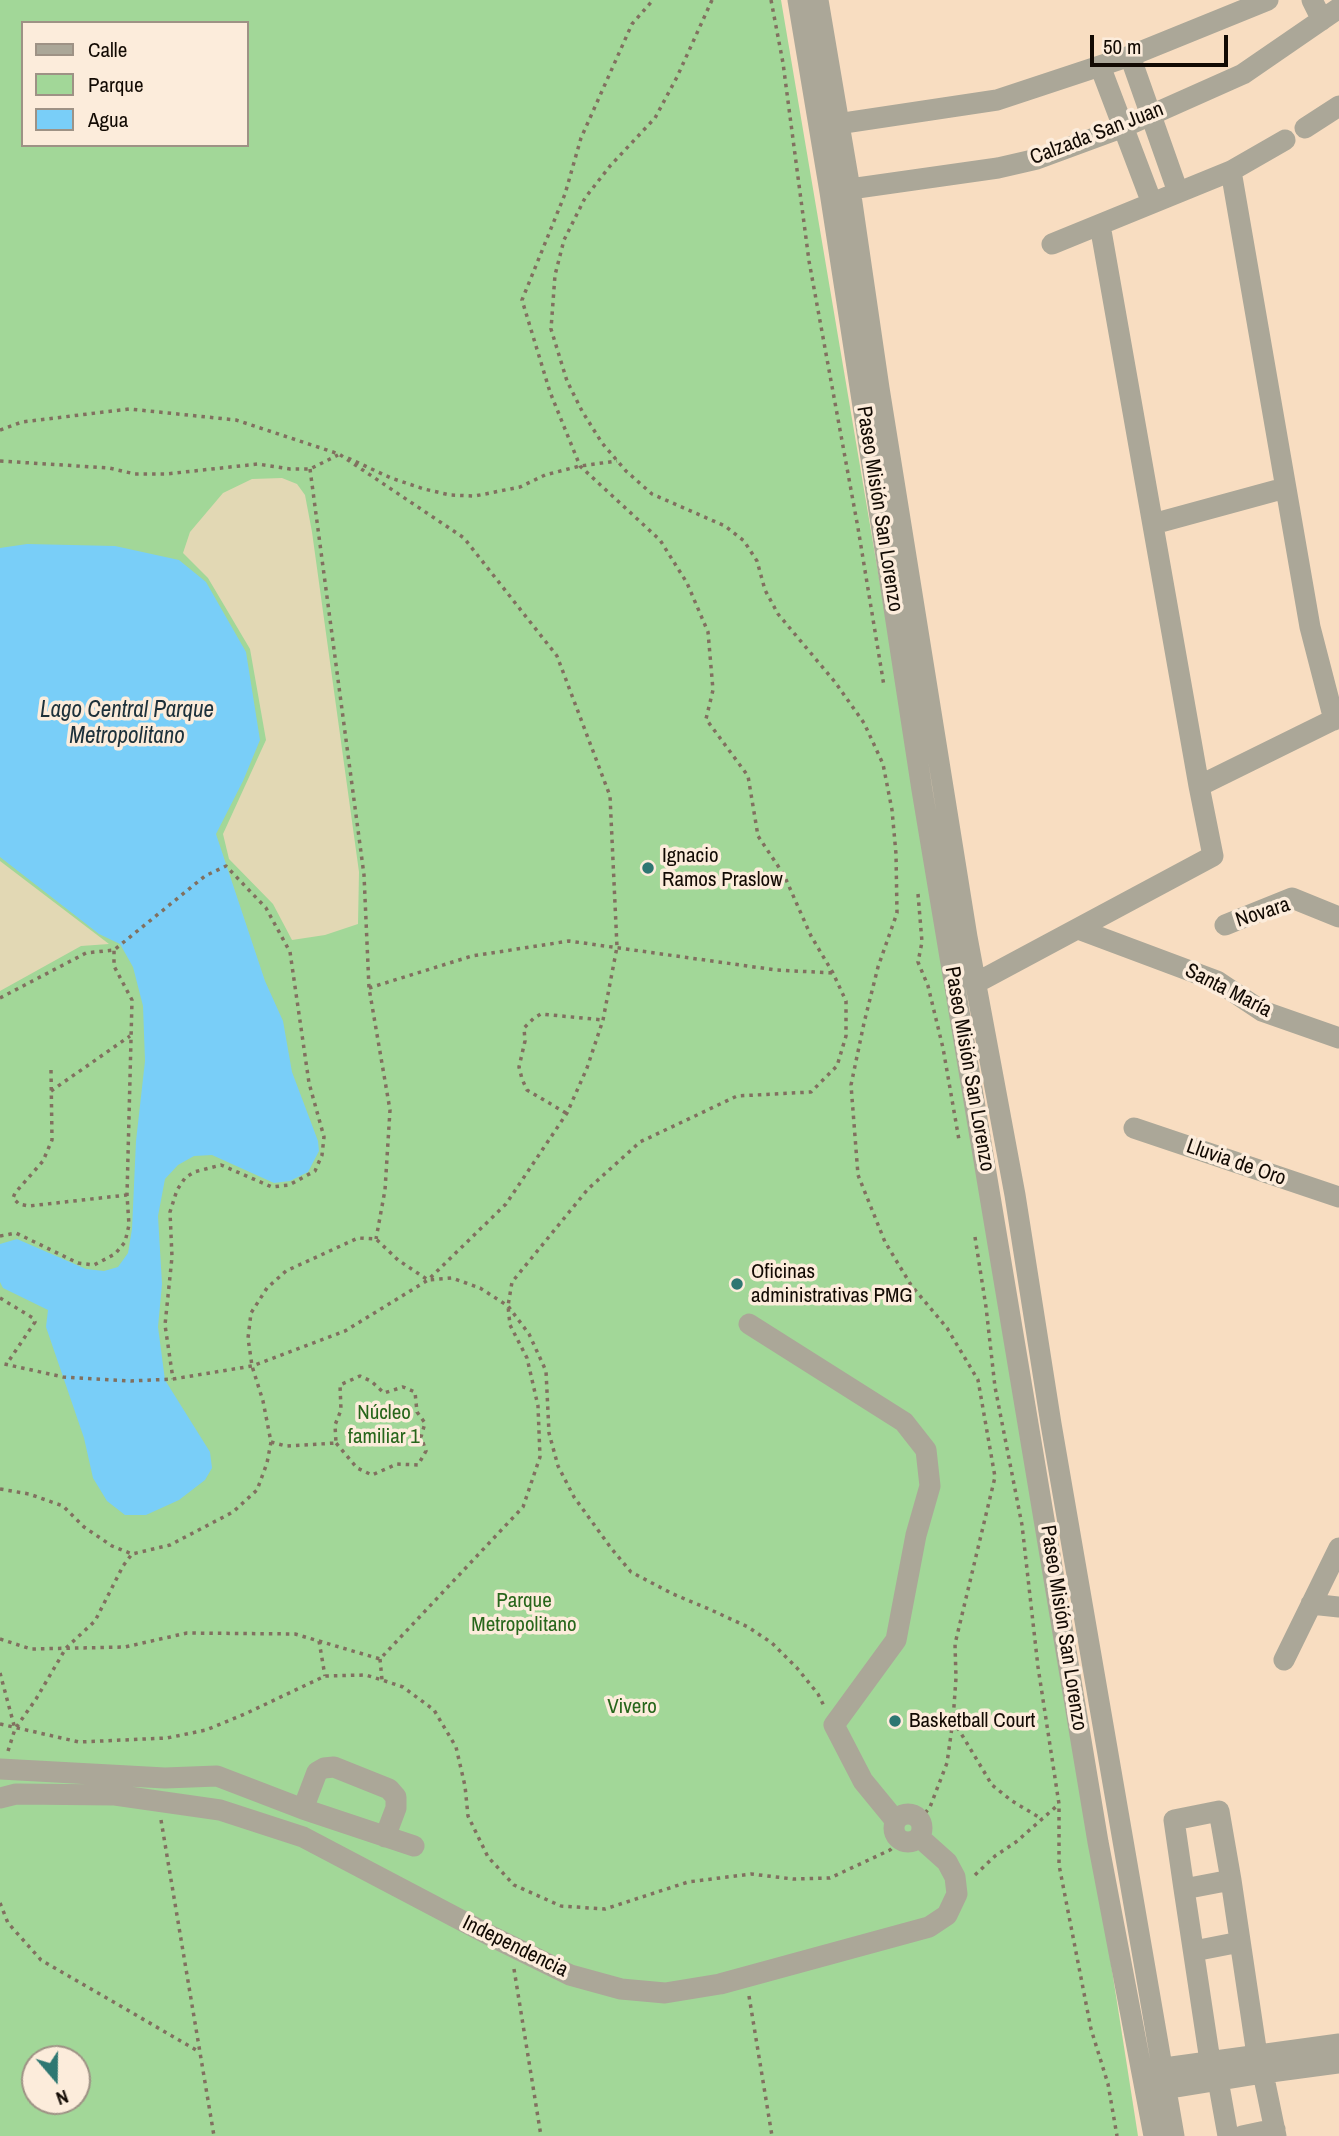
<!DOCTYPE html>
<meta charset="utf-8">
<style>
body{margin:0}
#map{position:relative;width:1339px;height:2136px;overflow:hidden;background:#f8ddc1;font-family:"Archivo Narrow",sans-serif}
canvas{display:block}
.legend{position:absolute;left:21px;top:21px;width:228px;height:126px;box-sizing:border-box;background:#fcecdb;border:2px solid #9e9285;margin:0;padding:9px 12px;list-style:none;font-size:21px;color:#120a03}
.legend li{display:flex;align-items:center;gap:14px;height:35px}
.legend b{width:35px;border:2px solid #9e9285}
.north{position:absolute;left:21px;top:2045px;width:70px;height:70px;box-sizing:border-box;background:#fcecdb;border:2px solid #9e9285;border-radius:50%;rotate:160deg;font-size:19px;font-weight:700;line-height:28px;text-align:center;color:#120a03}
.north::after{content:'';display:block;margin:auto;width:24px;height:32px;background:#2e7772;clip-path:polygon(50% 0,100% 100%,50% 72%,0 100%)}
.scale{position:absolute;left:1090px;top:35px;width:138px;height:32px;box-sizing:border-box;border:4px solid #120a03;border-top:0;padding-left:9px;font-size:21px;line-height:24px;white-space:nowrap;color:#120a03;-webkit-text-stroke:5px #fcecdb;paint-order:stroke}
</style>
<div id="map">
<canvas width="1339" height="2136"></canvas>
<ul class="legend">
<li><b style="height:9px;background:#aba798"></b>Calle</li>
<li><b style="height:19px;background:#a2d798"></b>Parque</li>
<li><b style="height:19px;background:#79cef8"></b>Agua</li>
</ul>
<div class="north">N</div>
<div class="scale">50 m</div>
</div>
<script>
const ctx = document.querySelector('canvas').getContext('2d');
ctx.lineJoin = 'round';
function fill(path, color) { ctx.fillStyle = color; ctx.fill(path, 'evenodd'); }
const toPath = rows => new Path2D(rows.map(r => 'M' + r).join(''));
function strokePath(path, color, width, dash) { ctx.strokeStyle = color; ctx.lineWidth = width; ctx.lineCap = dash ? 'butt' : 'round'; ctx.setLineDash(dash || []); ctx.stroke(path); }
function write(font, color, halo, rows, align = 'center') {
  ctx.font = font + ' "Archivo Narrow",sans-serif'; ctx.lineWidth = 7; ctx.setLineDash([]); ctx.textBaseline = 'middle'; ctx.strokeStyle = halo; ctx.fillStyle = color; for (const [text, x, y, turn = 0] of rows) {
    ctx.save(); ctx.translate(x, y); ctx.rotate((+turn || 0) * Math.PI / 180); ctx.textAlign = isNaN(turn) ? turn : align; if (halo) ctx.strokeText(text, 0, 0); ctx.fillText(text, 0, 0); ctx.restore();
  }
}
fill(toPath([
 [0,0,781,0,1074,1728,1138,2136,0,2136],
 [23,23,247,23,247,145,23,145],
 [35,2059,77,2059,77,2101,35,2101]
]), '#a2d798');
fill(toPath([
 [282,478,297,484,305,495,312,532,359,872,358,924,325,935,292,940,273,904,229,859,223,834,266,740,250,649,208,578,183,553,190,532,223,493,252,479],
 [0,861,109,944,81,946,0,991]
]), '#e2d8b4');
fill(toPath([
 [27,544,115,546,179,560,206,582,246,652,260,740,243,781,216,834,265,981,283,1021,292,1072,318,1141,319,1151,308,1172,290,1181,274,1183,212,1155,194,1156,178,1165,165,1179,158,1216,162,1284,158,1327,165,1380,210,1452,212,1468,205,1480,179,1500,146,1515,125,1515,107,1501,93,1478,84,1438,46,1327,48,1310,3,1288,0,1282,0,1244,17,1239,86,1269,104,1271,118,1267,128,1253,132,1229,136,1141,145,1061,143,1006,133,967,120,944,99,934,0,857,0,548]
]), '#79cef8');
strokePath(toPath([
 [712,0,677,77,655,118,610,166,585,198,564,240,555,275,551,329,567,381,582,411,602,443,626,471,652,494,725,526,744,541,757,561,765,590,778,614,835,682,864,723,883,764,892,810,896,854,897,913,878,967,864,1023,851,1085,858,1175,885,1242,911,1285,947,1328,978,1380,995,1477,955,1644,956,1678,953,1720,947,1763,930,1807,921,1818],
 [771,0,783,63,809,261,858,528,884,686],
 [0,430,22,422,129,409,236,420,339,454,464,538,557,656,610,796,617,947,603,1020,587,1068,567,1113,506,1204,428,1280,345,1331,252,1366,173,1379,131,1381,63,1377,0,1363],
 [348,458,391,478,424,489,450,495,475,496,520,487,545,475,580,466,617,461],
 [0,461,109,468,135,474,166,474,258,464,290,469,310,469,338,455],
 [310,469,364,875,369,988,390,1110,385,1190,376,1239],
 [918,894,922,942,918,962,928,986,943,1048,959,1140],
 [369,988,472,956,569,941,776,970,833,973],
 [0,998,86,953,114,950,205,876,226,866,266,908,290,952,309,1083,324,1137,322,1155,315,1171,289,1185,272,1187,221,1165,194,1172,185,1178,177,1190,170,1212,172,1257,165,1325,173,1379],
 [51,1070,52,1140,43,1161,15,1193,13,1198,19,1204,29,1206,127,1195],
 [51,1091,130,1036],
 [566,1113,527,1090,522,1079,519,1067,525,1041,524,1028,534,1018,541,1014,603,1020],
 [0,1236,16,1233,78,1263,94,1265,115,1254,125,1242,129,1225,127,1195,132,1000,114,966,114,950],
 [975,1237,986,1307,995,1387,1022,1525,1038,1667,1059,1804,1059,1865,1091,2029,1108,2084,1117,2136],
 [0,1298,33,1318,35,1322,6,1365],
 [271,1442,286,1446,336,1443,335,1425,341,1410,340,1385,360,1376,371,1381,384,1393,403,1387,415,1392,417,1412,425,1423,421,1437,426,1451,418,1465,397,1464,372,1475,357,1468,336,1443],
 [0,1489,29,1494,63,1506,84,1527,112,1546,132,1554,170,1545,233,1512,257,1490,267,1463,271,1442,263,1401,252,1366,248,1338,251,1313,267,1288,286,1271,358,1238,376,1239,398,1260,428,1280,452,1278,480,1288,508,1306,529,1334,546,1371,549,1433,558,1466,574,1497,611,1548,631,1572,673,1594,709,1609,748,1627,772,1643,797,1668,818,1694,825,1708],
 [0,1639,31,1649,125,1647,187,1633,295,1634,380,1659,523,1507,540,1457,538,1406,527,1358,510,1325,508,1306,512,1282,588,1189,640,1142,737,1096,811,1092,837,1066,846,1036,846,1001,833,973,811,936,784,875,758,836,748,776,706,719,713,690,708,632,687,583,660,540,580,466,550,392,522,300,565,194,581,138,632,24,653,0],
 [319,1641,325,1676],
 [380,1659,382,1680],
 [0,1673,15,1729],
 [953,1720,992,1785,1012,1801,1042,1819],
 [0,1724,79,1742,167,1738,206,1730,247,1713,325,1676,366,1675,382,1680,403,1687,434,1710,456,1747,465,1786,468,1816,488,1857,514,1885,561,1906,605,1909,688,1882,751,1874,793,1879,830,1878,890,1850,900,1840],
 [8,1751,15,1729,36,1699,66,1648,95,1621,123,1566,132,1554],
 [161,1820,214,2136],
 [975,1875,995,1856,1016,1842,1059,1804],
 [0,1903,8,1923,41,1960,198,2051],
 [514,1969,541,2136],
 [749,1996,772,2136]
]), '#81705f', 3.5, [3.5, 5]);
strokePath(toPath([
 [798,0,830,192,922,790,1098,1842,1154,2136],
 [818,0,850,189,879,388,967,937,1015,1195,1051,1424,1174,2136],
 [1312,0,1322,20],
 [1130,56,1178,192],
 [1100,66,1152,203],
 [824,126,997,100,1130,56,1268,0],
 [1305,128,1339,106],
 [1231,171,1310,627,1334,720],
 [836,191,998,168,1037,159,1124,127,1243,74,1339,8],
 [1052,244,1231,171,1285,140],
 [1153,524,1285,488],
 [1199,786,1339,717],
 [1225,925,1292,898,1339,917],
 [1078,929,1217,981,1262,1011,1339,1038],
 [976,983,1213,856,1199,786,1100,225],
 [1134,1128,1339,1197],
 [749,1324,904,1422,926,1450,930,1486,916,1535,896,1640,834,1725,863,1781,895,1820],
 [1311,1604,1339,1607],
 [1284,1660,1339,1548],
 [0,1769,165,1778,217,1776,303,1809,414,1846],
 [0,1798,16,1794,115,1795,220,1810,303,1837,493,1937,570,1975,621,1989,665,1993,720,1984,929,1927,947,1915,957,1894,955,1877,947,1862,919,1837],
 [303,1809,317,1772,324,1768,334,1767,389,1789,396,1797,396,1808,385,1837],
 '894 1828a14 14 0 1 1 28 0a14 14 0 1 1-28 0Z',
 [1184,1889,1174,1820,1219,1811,1231,1880],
 [1194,1951,1240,1942],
 [1210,2061,1184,1889,1231,1880,1257,2055],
 [1150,2070,1339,2044],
 [1263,2073,1276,2136],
 [1218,2080,1228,2136],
 [1152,2091,1263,2073,1339,2063],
 [1242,2136,1275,2129]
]), '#aba798', 21);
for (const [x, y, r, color] of [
 [648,868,7,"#2e7772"],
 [737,1284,7,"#2e7772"],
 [895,1721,7,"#2e7772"]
]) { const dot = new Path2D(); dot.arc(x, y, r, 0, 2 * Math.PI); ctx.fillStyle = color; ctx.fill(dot); strokePath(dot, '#fcecdb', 2.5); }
write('21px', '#120a03', '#fcecdb', [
 ["Calzada San Juan",1097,134,-21],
 ["Paseo Misión San Lorenzo",879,509,81],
 ["Novara",1263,913,-18],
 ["Santa María",1228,991,27],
 ["Paseo Misión San Lorenzo",969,1069,80],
 ["Lluvia de Oro",1236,1163,19],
 ["Paseo Misión San Lorenzo",1063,1628,81],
 ["Independencia",515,1947,26]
]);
write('21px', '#120a03', '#fcecdb', [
 ["Ignacio",662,856],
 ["Ramos Praslow",662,880],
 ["Oficinas",751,1272],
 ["administrativas PMG",751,1296],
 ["Basketball Court",909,1721]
], 'left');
write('21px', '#27661b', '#fcecdb', [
 ["Núcleo",384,1413],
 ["familiar 1",384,1437],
 ["Parque",524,1601],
 ["Metropolitano",524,1625],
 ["Vivero",632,1707]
]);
write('italic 23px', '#1c303a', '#fcecdb', [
 ["Lago Central Parque",127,711],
 ["Metropolitano",127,737]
]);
</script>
